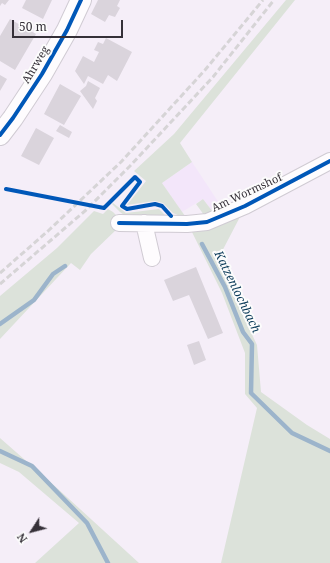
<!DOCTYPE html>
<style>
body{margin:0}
#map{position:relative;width:330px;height:563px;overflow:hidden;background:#f5eef8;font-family:"Noto Serif",serif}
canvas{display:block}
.north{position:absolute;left:12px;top:511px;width:40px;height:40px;-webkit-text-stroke:3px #fcfcfc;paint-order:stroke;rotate:234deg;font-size:11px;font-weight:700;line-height:16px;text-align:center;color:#353038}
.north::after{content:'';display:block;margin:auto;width:14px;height:18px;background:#353038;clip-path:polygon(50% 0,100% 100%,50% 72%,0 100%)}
.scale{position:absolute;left:12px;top:20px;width:111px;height:18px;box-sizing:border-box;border:2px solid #353038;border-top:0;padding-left:5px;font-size:12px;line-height:14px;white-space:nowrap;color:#353038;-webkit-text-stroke:3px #fcfcfc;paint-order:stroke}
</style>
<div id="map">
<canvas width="330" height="563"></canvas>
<div class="north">N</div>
<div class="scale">50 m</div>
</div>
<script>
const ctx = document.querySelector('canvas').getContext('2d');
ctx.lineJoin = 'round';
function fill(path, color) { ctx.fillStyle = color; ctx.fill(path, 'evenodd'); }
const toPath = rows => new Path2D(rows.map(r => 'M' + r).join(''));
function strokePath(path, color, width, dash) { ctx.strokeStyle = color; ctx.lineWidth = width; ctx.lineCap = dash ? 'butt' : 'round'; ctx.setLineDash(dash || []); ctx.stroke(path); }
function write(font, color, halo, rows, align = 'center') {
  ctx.font = font + ' "Noto Serif",serif'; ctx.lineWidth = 4; ctx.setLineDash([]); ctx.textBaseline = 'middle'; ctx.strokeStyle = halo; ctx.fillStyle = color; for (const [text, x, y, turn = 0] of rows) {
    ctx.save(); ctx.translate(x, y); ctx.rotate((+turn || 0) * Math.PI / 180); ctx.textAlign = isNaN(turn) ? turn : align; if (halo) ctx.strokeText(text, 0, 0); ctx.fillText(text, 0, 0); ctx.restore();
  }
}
fill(toPath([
 [192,162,221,206,213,212,203,199,182,212,162,183]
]), '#f3e6fa');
fill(toPath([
 [286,0,295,0,180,143,192,162,162,183,185,216,184,218,173,213,163,203,155,201,127,205,146,181,134,171,174,134],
 [203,199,213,212,221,206,224,211,204,215,196,204],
 [113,203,126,213,159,209,168,218,128,218,120,212,112,204],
 [108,209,113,212,118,217,117,229,91,254,80,270,71,263,0,339,0,296,57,248,94,211,103,214],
 [242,213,217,261,257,345,261,392,307,425,330,439,330,563,221,563,257,408,245,394,245,353,222,293,190,228],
 [0,438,57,488,139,563,35,563,79,523,19,472,0,463]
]), '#dce2da');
strokePath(toPath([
 [202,244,225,287,243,332,252,344,251,393,292,433,330,451],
 [0,324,34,300,53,274,65,266],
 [0,451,32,466,87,523,108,563]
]), '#9cb4cb', 4.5);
fill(toPath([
 [0,0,9,0,5,5,2,3,0,6],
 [26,0,52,0,43,19,22,8],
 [98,0,120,0,117,6,120,8,115,17,109,15,105,22,91,14],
 [10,19,36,34,15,70,0,61,0,36],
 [106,38,132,52,117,81,108,75,103,84,88,76,84,84,75,71,83,56,94,62,99,52,94,50,98,42,103,44],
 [0,75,7,79,0,91],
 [88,81,100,88,95,98,97,101,93,109,80,91,86,86],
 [60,84,81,96,64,125,44,114],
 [60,125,72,132,69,138,56,131],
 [36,128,54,138,39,165,21,156],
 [196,267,223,333,208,339,189,295,173,301,164,280],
 [199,341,206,360,194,365,187,345]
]), '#dad4dc');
const minor = toPath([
 [119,223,187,224,207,222,245,206,330,161],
 [144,223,152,258]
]);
const tertiary = toPath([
 [0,135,13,118,42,74,67,30,81,0]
]);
strokePath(minor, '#d0cbd3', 18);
strokePath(tertiary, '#d0cbd3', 22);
strokePath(minor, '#fefcfe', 16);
strokePath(tertiary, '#fefcfe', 20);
strokePath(toPath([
 [0,273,48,231,121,162,205,70,263,0],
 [0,284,86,210,130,166,213,77,274,0]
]), '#d6d4d6', 3, [6, 3]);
strokePath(toPath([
 [0,135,13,118,42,74,67,30,81,0],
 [6,189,104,208,135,177,140,182,122,206,127,209,155,204,162,206,171,216],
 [119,223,187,224,207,222,245,206,330,161]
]), '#0057b8', 4);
write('11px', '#353038', '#fcfcfc', [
 ["Ahrweg",36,65,-59],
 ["Am Wormshof",247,193,-25]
]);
write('italic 12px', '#0e3d5b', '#fcfcfc', [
 ["Katzenlochbach",237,292,64]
]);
</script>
